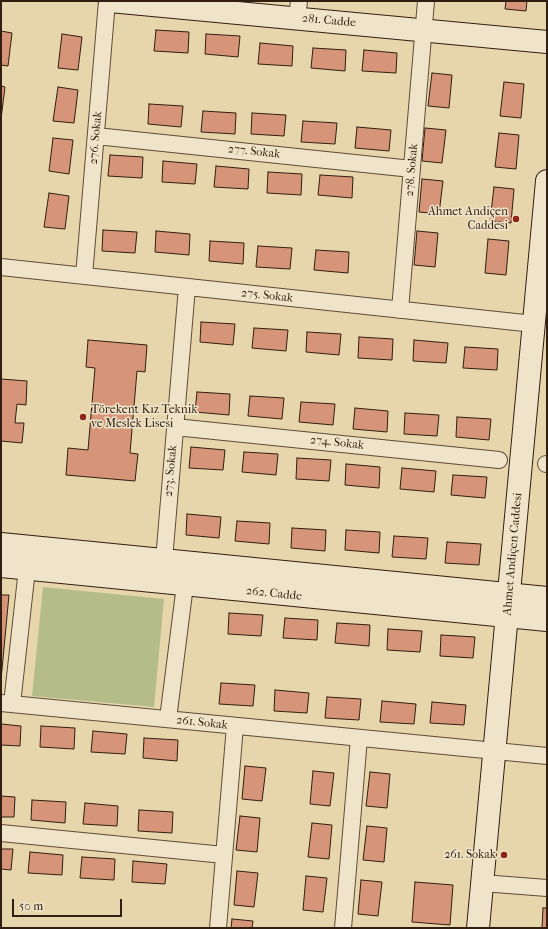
<!DOCTYPE html>
<meta charset="utf-8">
<style>
body{margin:0}
#map{position:relative;width:548px;height:929px;overflow:hidden;background:#e7d5ac;font-family:"IM FELL French Canon",serif}
canvas{display:block}
.frame{position:absolute;inset:0;border:2px solid #311e10;pointer-events:none}
.scale{position:absolute;left:12px;top:899px;width:110px;height:18px;box-sizing:border-box;border:2px solid #311e10;border-top:0;padding-left:5px;font-size:12px;line-height:14px;white-space:nowrap;color:#311e10;-webkit-text-stroke:3px #efe4c9;paint-order:stroke}
</style>
<div id="map">
<canvas width="548" height="929"></canvas>
<div class="frame"></div>
<div class="scale">50 m</div>
</div>
<script>
const ctx = document.querySelector('canvas').getContext('2d');
ctx.lineJoin = 'round';
function fill(path, color) { ctx.fillStyle = color; ctx.fill(path, 'evenodd'); }
const toPath = rows => new Path2D(rows.map(r => 'M' + r).join(''));
function strokePath(path, color, width, dash) { ctx.strokeStyle = color; ctx.lineWidth = width; ctx.lineCap = dash ? 'butt' : 'round'; ctx.setLineDash(dash || []); ctx.stroke(path); }
function write(font, color, halo, rows, align = 'center') {
  ctx.font = font + ' "IM FELL French Canon",serif'; ctx.lineWidth = 3; ctx.setLineDash([]); ctx.textBaseline = 'middle'; ctx.strokeStyle = halo; ctx.fillStyle = color; for (const [text, x, y, turn = 0] of rows) {
    ctx.save(); ctx.translate(x, y); ctx.rotate((+turn || 0) * Math.PI / 180); ctx.textAlign = isNaN(turn) ? turn : align; if (halo) ctx.strokeText(text, 0, 0); ctx.fillText(text, 0, 0); ctx.restore();
  }
}
fill(toPath([
 [43,587,164,599,154,707,32,696]
]), '#b4bd8a');
const building = toPath([
 [506,1,527,1,526,11,505,9,506,1],
 [156,30,189,32,188,53,154,51,156,30],
 [1,31,12,33,8,66,1,65,1,31],
 [62,34,82,37,78,70,58,68,62,34],
 [206,34,240,36,238,57,205,54,206,34],
 [260,43,293,46,292,66,258,64,260,43],
 [313,48,346,50,345,71,311,68,313,48],
 [364,50,397,53,396,73,362,71,364,50],
 [432,73,452,75,449,108,428,106,432,73],
 [504,82,524,84,521,118,500,116,504,82],
 [1,86,5,87,1,119,1,86],
 [58,87,78,90,74,123,53,121,58,87],
 [149,104,183,106,181,127,148,124,149,104],
 [203,111,236,113,235,134,201,132,203,111],
 [252,113,286,115,284,136,251,134,252,113],
 [303,121,337,123,335,144,301,142,303,121],
 [357,127,391,130,389,151,355,148,357,127],
 [425,128,446,130,442,163,422,161,425,128],
 [499,133,519,135,516,169,495,167,499,133],
 [53,138,73,140,69,174,49,171,53,138],
 [110,155,143,157,142,178,108,176,110,155],
 [163,161,197,164,195,184,162,182,163,161],
 [216,166,249,169,248,189,214,187,216,166],
 [268,172,302,174,301,195,267,193,268,172],
 [320,175,353,177,352,198,318,195,320,175],
 [422,179,443,181,439,214,419,212,422,179],
 [494,187,514,189,511,223,490,221,494,187],
 [49,193,69,196,65,229,44,227,49,193],
 [103,230,137,232,135,253,102,251,103,230],
 [156,231,190,234,189,255,155,252,156,231],
 [417,231,438,233,435,267,414,265,417,231],
 [488,239,509,241,506,275,485,273,488,239],
 [210,241,244,243,243,264,209,261,210,241],
 [258,246,292,248,290,269,256,267,258,246],
 [316,250,349,252,348,273,314,270,316,250],
 [201,322,235,324,233,345,200,342,201,322],
 [254,328,288,330,286,351,252,348,254,328],
 [307,332,341,334,339,355,306,352,307,332],
 [359,337,393,339,392,360,358,358,359,337],
 [88,340,147,345,145,372,137,371,130,453,138,454,135,481,66,475,68,448,88,450,95,368,86,367,88,340],
 [414,340,448,343,446,363,413,361,414,340],
 [465,347,498,349,497,370,463,368,465,347],
 [1,379,27,381,26,405,17,404,15,423,24,423,22,443,1,441,1,379],
 [197,392,230,394,229,415,195,412,197,392],
 [250,396,284,398,282,419,248,416,250,396],
 [301,402,335,404,333,425,299,422,301,402],
 [355,408,388,411,387,432,353,429,355,408],
 [405,413,439,415,437,436,404,434,405,413],
 [457,417,491,419,489,440,456,437,457,417],
 [191,447,225,450,223,470,189,468,191,447],
 [244,452,278,454,276,475,242,472,244,452],
 [297,458,331,460,329,481,296,479,297,458],
 [346,464,380,467,379,488,345,485,346,464],
 [402,468,436,471,434,492,400,489,402,468],
 [453,475,487,477,485,498,451,495,453,475],
 [187,514,221,517,219,538,186,535,187,514],
 [237,521,270,523,269,544,235,541,237,521],
 [292,528,326,530,325,551,291,548,292,528],
 [346,530,380,532,379,553,345,550,346,530],
 [394,536,428,538,426,559,392,557,394,536],
 [447,542,481,544,479,565,445,563,447,542],
 [1,595,9,595,1,680,1,595],
 [229,613,263,615,261,636,228,634,229,613],
 [285,618,318,620,317,640,283,638,285,618],
 [337,623,370,625,369,646,335,643,337,623],
 [388,629,422,631,420,652,387,650,388,629],
 [441,635,475,637,473,658,440,656,441,635],
 [221,683,255,685,253,706,219,704,221,683],
 [275,690,309,693,307,713,274,711,275,690],
 [327,697,361,699,359,720,325,718,327,697],
 [382,701,416,704,414,724,380,722,382,701],
 [432,702,466,705,464,725,430,723,432,702],
 [1,724,21,726,20,746,1,745,1,724],
 [41,726,75,728,74,749,40,747,41,726],
 [93,731,127,734,125,754,91,752,93,731],
 [144,738,178,740,177,761,143,758,144,738],
 [245,766,266,768,262,801,242,799,245,766],
 [313,771,334,773,330,806,310,804,313,771],
 [370,772,390,774,387,808,366,806,370,772],
 [1,796,15,797,14,817,1,817,1,796],
 [32,800,66,802,65,823,31,820,32,800],
 [85,803,118,806,117,826,83,824,85,803],
 [139,810,173,812,172,833,138,831,139,810],
 [240,816,260,818,257,852,236,850,240,816],
 [312,823,332,825,329,859,308,857,312,823],
 [367,826,387,828,384,862,363,860,367,826],
 [1,849,13,849,11,870,1,869,1,849],
 [30,852,63,855,62,875,28,873,30,852],
 [82,857,115,859,114,880,80,878,82,857],
 [133,861,167,864,165,884,132,882,133,861],
 [237,871,258,873,254,907,234,905,237,871],
 [306,876,327,878,323,912,303,910,306,876],
 [361,880,382,882,378,916,358,914,361,880],
 [415,882,453,885,450,925,412,922,415,882],
 [543,908,547,908,547,928,542,928,543,908],
 [232,919,253,921,252,928,231,928,232,919]
]);
fill(building, '#d69579');
strokePath(building, '#311e10', 1);
const street = toPath([
 [297,18,299,1],
 [96,136,412,169],
 [1,267,534,324],
 [84,276,107,1],
 [400,310,426,1],
 [175,427,499,460],
 [546,464,547,464],
 [164,560,187,287],
 [1,703,547,756],
 [12,704,27,569],
 [168,719,185,585],
 [1,833,224,855],
 [482,883,547,888],
 [218,928,235,726],
 [343,928,359,738]
]);
const secondary = toPath([
 [110,1,547,42],
 [1,544,547,598],
 [1,566,547,620],
 [478,928,547,181]
]);
strokePath(street, '#5e4c37', 18);
strokePath(secondary, '#311e10', 24);
strokePath(street, '#efe4c9', 16);
strokePath(secondary, '#efe4c9', 22);
for (const [x, y, r, color] of [
 [516,219,4,"#8f2418"],
 [83,417,4,"#8f2418"],
 [504,855,4,"#8f2418"]
]) { const dot = new Path2D(); dot.arc(x, y, r, 0, 2 * Math.PI); ctx.fillStyle = color; ctx.fill(dot); strokePath(dot, '#efe4c9', 1.5); }
write('12px', '#311e10', '#efe4c9', [
 ["281. Cadde",329,21,5],
 ["276. Sokak",96,138,-85],
 ["277. Sokak",254,152,6],
 ["278. Sokak",412,170,-85],
 ["275. Sokak",267,296,6],
 ["274. Sokak",337,443,6],
 ["273. Sokak",171,471,-85],
 ["Ahmet Andiçen Caddesi",513,554,-85],
 ["262. Cadde",274,594,6],
 ["261. Sokak",202,723,6]
]);
write('12px', '#311e10', '#efe4c9', [
 ["Ahmet Andiçen",508,212],
 ["Caddesi",508,226],
 ["Törekent Kız Teknik",91,410,"left"],
 ["ve Meslek Lisesi",91,424,"left"],
 ["261. Sokak",496,855]
], 'right');
</script>
